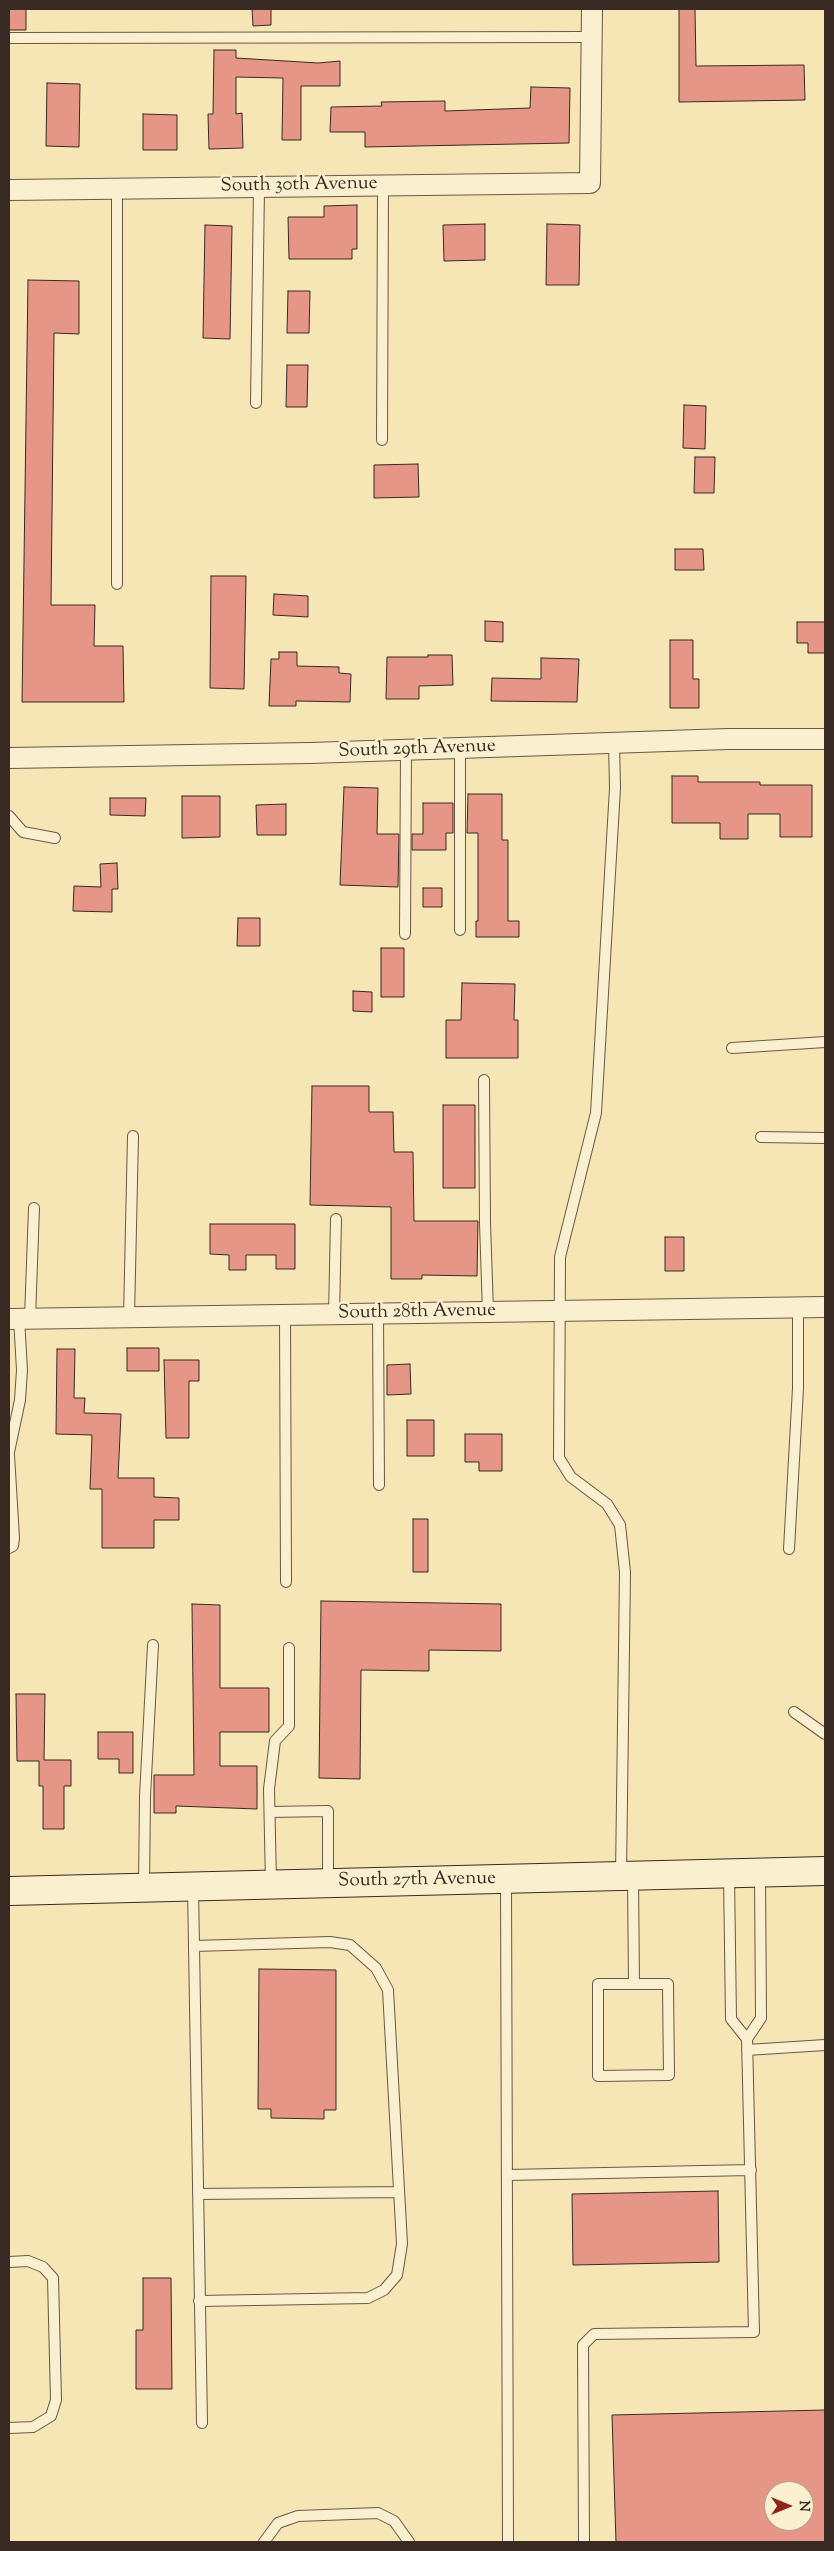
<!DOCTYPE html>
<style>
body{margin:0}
#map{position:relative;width:834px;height:2551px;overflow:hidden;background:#f7e6b5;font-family:"Sorts Mill Goudy",serif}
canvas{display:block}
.frame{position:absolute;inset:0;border:10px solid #392923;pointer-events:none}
.north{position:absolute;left:764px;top:2481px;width:50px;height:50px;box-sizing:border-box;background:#faefcf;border:1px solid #ada08a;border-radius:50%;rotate:90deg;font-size:14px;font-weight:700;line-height:20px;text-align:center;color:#392923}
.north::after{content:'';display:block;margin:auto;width:18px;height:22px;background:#8f2418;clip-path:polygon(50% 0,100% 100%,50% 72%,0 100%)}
</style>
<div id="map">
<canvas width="834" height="2551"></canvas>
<div class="frame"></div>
<div class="north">N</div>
</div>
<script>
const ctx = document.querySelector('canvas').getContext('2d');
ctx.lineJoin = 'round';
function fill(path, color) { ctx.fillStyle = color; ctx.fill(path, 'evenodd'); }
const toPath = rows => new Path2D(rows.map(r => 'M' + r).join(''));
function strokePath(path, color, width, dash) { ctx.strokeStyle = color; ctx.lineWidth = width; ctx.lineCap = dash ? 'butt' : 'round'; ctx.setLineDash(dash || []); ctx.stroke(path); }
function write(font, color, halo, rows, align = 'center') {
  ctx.font = font + ' "Sorts Mill Goudy",serif'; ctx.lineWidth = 5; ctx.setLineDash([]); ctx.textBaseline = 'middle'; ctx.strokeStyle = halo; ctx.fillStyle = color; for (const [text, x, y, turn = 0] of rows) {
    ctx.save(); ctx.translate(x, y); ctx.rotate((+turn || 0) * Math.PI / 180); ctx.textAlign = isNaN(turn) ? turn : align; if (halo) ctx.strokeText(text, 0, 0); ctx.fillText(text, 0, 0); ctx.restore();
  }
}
const building = toPath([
 [9,9,26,9,26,30,9,30,9,9],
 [252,9,271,9,271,25,253,26,252,9],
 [679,9,695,9,696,66,804,65,805,100,679,102,679,9],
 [214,50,236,50,236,58,318,63,340,61,340,86,301,86,301,140,282,140,283,78,236,77,236,114,242,113,243,148,209,149,208,114,213,114,214,50],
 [47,83,80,84,79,147,46,146,47,83],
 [531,87,570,88,569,143,365,147,365,132,330,132,331,107,382,106,381,102,445,101,445,111,530,108,531,87],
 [143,114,177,115,177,150,143,150,143,114],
 [357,205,357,249,352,249,352,259,289,259,288,217,324,217,324,206,357,205],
 [485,224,485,260,444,261,443,225,485,224],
 [547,224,580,225,579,285,546,285,547,224],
 [205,225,232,226,230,339,203,338,205,225],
 [28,280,79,281,79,334,54,333,51,605,95,605,94,646,123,646,124,702,22,702,28,280],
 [288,291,310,291,309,333,287,333,288,291],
 [287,365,308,365,307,407,286,407,287,365],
 [684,405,706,406,705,449,683,448,684,405],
 [695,457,715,457,714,493,694,493,695,457],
 [418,464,419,497,374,498,374,465,418,464],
 [675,549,703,549,704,570,675,570,675,549],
 [211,576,246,576,244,689,210,688,211,576],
 [274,594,308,596,308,617,273,615,274,594],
 [485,621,503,622,503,642,485,641,485,621],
 [797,622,825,622,825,653,808,653,808,643,797,643,797,622],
 [670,640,693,640,693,679,699,679,699,708,670,708,670,640],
 [279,652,297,652,297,666,339,667,339,673,351,674,350,702,296,701,296,706,269,706,271,659,279,659,279,652],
 [428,655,452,655,453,685,419,686,419,699,386,699,387,657,428,657,428,655],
 [541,658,579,659,577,702,491,701,492,678,541,679,541,658],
 [672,776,698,776,698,782,760,782,760,785,812,785,812,837,780,837,780,814,748,814,748,839,720,839,720,823,672,823,672,776],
 [344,787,378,788,377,834,399,834,398,887,340,885,344,787],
 [468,794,502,794,502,840,508,840,508,921,519,921,519,937,476,937,476,921,478,921,478,833,467,833,468,794],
 [182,796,220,796,220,837,182,838,182,796],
 [110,798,146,798,145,816,110,815,110,798],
 [423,803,453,803,453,833,446,833,446,850,412,850,412,834,423,834,423,803],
 [286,804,286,835,257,835,256,805,286,804],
 [117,863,118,889,112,889,112,912,73,911,74,886,101,887,100,864,117,863],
 [423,888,442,888,442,907,423,907,423,888],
 [238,918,260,918,260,946,237,946,238,918],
 [381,948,404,948,404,997,381,997,381,948],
 [462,983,515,984,514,1020,518,1020,518,1058,446,1058,446,1020,461,1020,462,983],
 [353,991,372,992,372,1012,353,1011,353,991],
 [312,1086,369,1086,369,1112,393,1112,394,1152,413,1152,414,1221,478,1221,477,1276,422,1275,422,1279,391,1279,391,1207,310,1205,312,1086],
 [443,1105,475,1105,475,1188,443,1188,443,1105],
 [210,1224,295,1224,295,1269,276,1269,276,1255,246,1255,246,1270,229,1270,229,1255,210,1254,210,1224],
 [665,1237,684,1237,684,1271,665,1271,665,1237],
 [127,1348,159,1348,159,1371,127,1371,127,1348],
 [57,1349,75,1349,74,1398,85,1398,84,1413,121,1414,118,1478,154,1478,154,1497,179,1498,179,1520,154,1520,154,1548,102,1548,102,1489,90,1489,92,1435,56,1434,57,1349],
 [164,1360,199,1360,199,1381,189,1381,189,1438,166,1438,164,1360],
 [410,1364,411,1394,387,1395,387,1365,410,1364],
 [407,1420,434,1420,434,1456,407,1456,407,1420],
 [465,1434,502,1434,502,1471,479,1471,479,1462,465,1462,465,1434],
 [413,1519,428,1519,428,1572,413,1572,413,1519],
 [321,1601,501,1604,501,1651,429,1650,429,1671,361,1670,360,1779,319,1778,321,1601],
 [192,1604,220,1605,220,1688,269,1688,269,1732,220,1732,220,1766,257,1766,257,1809,176,1806,176,1813,154,1813,154,1775,194,1775,192,1604],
 [16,1694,45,1694,44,1760,71,1760,71,1786,64,1786,64,1829,43,1829,43,1786,39,1786,39,1761,17,1761,16,1694],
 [98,1732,133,1732,133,1773,119,1773,119,1759,98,1759,98,1732],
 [259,1969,336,1970,336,2110,324,2110,324,2119,271,2118,271,2109,258,2109,259,1969],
 [718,2191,719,2262,573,2265,572,2194,718,2191],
 [143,2278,171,2278,172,2389,136,2389,136,2330,143,2330,143,2278],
 [825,2410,825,2542,616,2542,612,2415,825,2410],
 [774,2491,804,2491,804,2521,774,2521,774,2491]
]);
fill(building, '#e69687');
strokePath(building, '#392923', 1);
const service = toPath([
 [9,38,592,37],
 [117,189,117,584],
 [256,403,259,187],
 [382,440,383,185],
 [614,743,615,788,596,1113,560,1257,559,1458,571,1477,607,1504,620,1525,625,1572,621,1875],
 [460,748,460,930],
 [9,816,23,832,55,838],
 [405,934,406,750],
 [732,1048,825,1042],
 [484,1080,485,1223,488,1312],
 [761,1137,825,1138],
 [378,1314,379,1485],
 [285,1315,286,1582],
 [334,1315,336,1219],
 [129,1317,133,1136],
 [30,1318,34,1208],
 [9,1452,20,1400,22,1370,19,1318],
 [9,1455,14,1538,13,1546,9,1548],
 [789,1549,798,1388,798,1307],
 [794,1712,825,1734],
 [270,1812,328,1811,328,1882],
 [729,1875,731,2019,747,2039],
 [633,1877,634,1984,668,1984,669,2075,598,2076,598,1984,634,1984],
 [506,1881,508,2542],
 [271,1883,269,1789,275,1741,289,1726,289,1648],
 [144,1887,145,1796,153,1645],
 [193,1887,202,2423],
 [194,1946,330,1942,350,1945,376,1968,388,1990,402,2244,397,2275,384,2290,368,2298,199,2301],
 [747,2050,825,2045],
 [507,2175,751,2170],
 [198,2194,398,2192],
 [9,2262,28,2261,43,2267,53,2278,56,2400,51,2416,33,2427,9,2428],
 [264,2542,278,2523,298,2516,378,2513,394,2521,409,2542],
 [584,2542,583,2345,594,2334,754,2332,747,2039,761,2018,760,1874]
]);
const minor = toPath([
 [9,190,590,183,592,9],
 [9,758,310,753,728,739,825,739],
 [9,1319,825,1307]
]);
const secondary = toPath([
 [9,1891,825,1871]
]);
strokePath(service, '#685848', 12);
strokePath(minor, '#685848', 22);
strokePath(secondary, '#392923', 30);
strokePath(service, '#faefcf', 10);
strokePath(minor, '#faefcf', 20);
strokePath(secondary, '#faefcf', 28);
write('19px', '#392923', '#faefcf', [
 ["South 30th Avenue",299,186,-1],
 ["South 29th Avenue",417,750,-2],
 ["South 28th Avenue",417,1313,-1],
 ["South 27th Avenue",417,1881,-1]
]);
</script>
